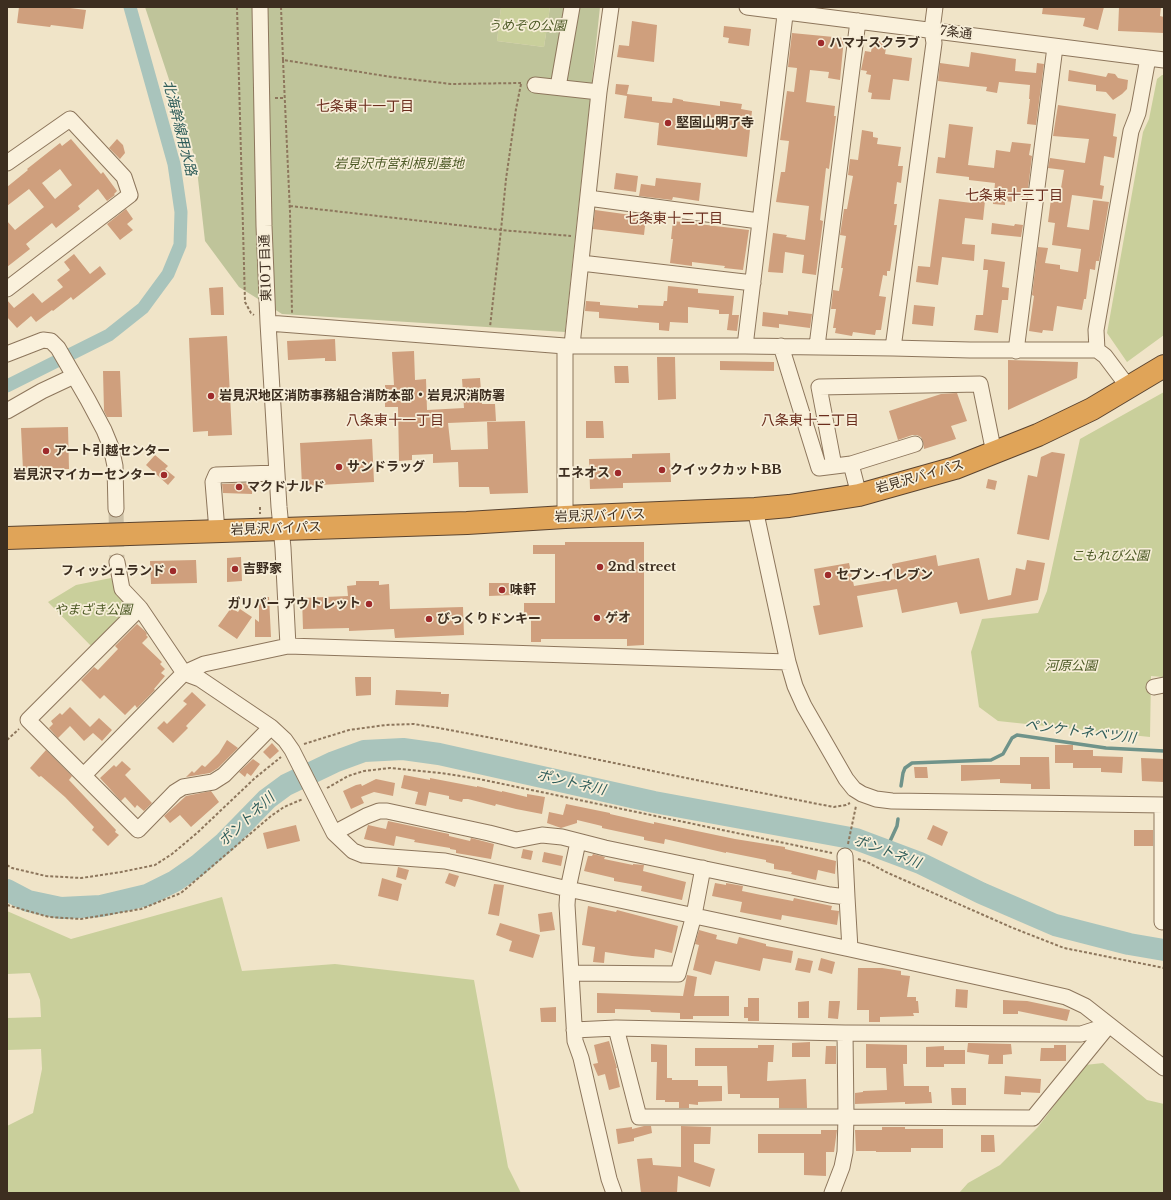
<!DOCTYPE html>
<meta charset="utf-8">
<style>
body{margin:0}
#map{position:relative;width:1171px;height:1200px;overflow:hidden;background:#f0e4c8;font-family:"Libre Baskerville",serif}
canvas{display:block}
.frame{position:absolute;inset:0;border:8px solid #3d2e20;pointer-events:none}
</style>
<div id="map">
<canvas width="1171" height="1200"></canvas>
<div class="frame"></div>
</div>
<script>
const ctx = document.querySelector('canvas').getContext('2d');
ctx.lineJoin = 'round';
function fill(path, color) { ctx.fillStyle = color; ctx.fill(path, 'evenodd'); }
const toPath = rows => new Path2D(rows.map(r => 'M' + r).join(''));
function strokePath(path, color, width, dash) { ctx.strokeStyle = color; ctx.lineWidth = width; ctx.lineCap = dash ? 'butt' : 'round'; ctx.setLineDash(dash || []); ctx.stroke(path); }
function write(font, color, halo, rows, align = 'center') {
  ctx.font = font + ' "Libre Baskerville","Noto Sans JP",serif'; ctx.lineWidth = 3.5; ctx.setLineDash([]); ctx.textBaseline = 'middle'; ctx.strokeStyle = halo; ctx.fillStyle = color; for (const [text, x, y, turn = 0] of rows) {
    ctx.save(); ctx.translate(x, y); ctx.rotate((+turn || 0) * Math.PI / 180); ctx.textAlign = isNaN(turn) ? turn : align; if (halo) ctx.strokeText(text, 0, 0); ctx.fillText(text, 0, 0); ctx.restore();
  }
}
fill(toPath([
 [501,7,550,7,544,47,497,41],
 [1162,75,1164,75,1164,335,1127,362,1107,333,1143,132,1149,119,1157,79],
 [1164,392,1164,673,1163,677,1151,676,1150,737,998,721,979,707,971,652,982,619,1038,613,1047,591,1080,439],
 [111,578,118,591,134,608,93,648,48,602,76,585],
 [222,897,242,971,335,964,474,980,508,1167,521,1193,7,1193,7,1126,33,1113,42,1069,41,1049,7,1050,7,1018,41,1017,40,1000,30,973,7,974,7,911,71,939],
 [1103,1063,1147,1100,1164,1104,1164,1193,959,1193,968,1183,1000,1165,1038,1127,1085,1065]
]), '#c9cf9b');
fill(toPath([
 [145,7,501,7,497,41,544,47,550,7,600,7,565,332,282,314,239,287,205,241,196,161]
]), '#bfc49a');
strokePath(toPath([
 [901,786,903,773,905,768,912,763,991,760,1003,754,1012,738,1017,735,1106,748,1164,751],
 [886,850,897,826,898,819]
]), '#6f938a', 3.5);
strokePath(toPath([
 [7,386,109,335,143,308,168,274,180,245,181,212,174,164,130,7]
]), '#a9c4bc', 13);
strokePath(toPath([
 [7,890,28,901,61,908,101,906,147,895,175,881,198,865,225,842,267,799,286,785,334,762,364,751,403,749,439,754,654,802,856,839,920,863,981,893,1055,925,1129,944,1164,950]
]), '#a9c4bc', 22);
fill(toPath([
 [19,7,62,7,86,10,83,29,51,25,50,27,17,23],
 [1043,7,1104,7,1098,30,1083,26,1085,18,1042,14],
 [1119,7,1161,7,1160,16,1164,17,1164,33,1118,31],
 [632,21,657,25,654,62,617,57,619,45,629,46],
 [724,26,751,29,749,46,728,43,729,38,723,37],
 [792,33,844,38,840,80,828,78,829,72,810,70,806,102,835,106,834,116,836,116,829,169,826,168,820,220,823,221,816,275,802,273,804,255,785,252,783,273,768,272,773,233,787,235,786,237,805,240,809,206,776,202,781,172,785,172,789,141,780,140,787,91,794,92,797,68,788,67],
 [873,40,887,42,885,54,912,58,909,81,893,79,890,100,871,99,872,93,868,92,871,75,866,74,867,71,861,70,865,51,871,52],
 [971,52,1016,59,1015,71,1036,73,1037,63,1044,64,1036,125,1027,124,1030,99,1029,99,1030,85,999,82,997,93,986,91,987,87,938,81,940,63,969,67],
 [1069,70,1106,77,1108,73,1115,74,1118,78,1128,80,1127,89,1122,94,1113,100,1106,92,1096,91,1096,85,1068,81],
 [616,84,629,85,627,94,652,97,652,101,672,103,673,98,683,100,683,101,720,106,720,101,742,104,741,109,752,111,747,157,657,145,659,123,624,118,627,96,615,94],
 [1058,105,1116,114,1113,136,1117,137,1114,158,1104,156,1100,185,1104,186,1102,199,1072,195,1067,227,1089,230,1093,200,1109,202,1099,261,1096,261,1095,270,1090,269,1086,299,1084,299,1082,310,1057,306,1053,331,1043,330,1042,333,1029,331,1034,296,1032,295,1038,247,1048,248,1045,263,1060,265,1060,269,1078,272,1081,249,1052,245,1055,223,1048,222,1051,199,1056,200,1057,194,1060,194,1064,170,1048,168,1050,158,1085,163,1089,139,1053,136],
 [949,124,973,127,968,165,994,168,996,150,1010,152,1012,142,1031,144,1029,155,1032,156,1027,197,1013,196,1013,202,1005,201,1005,205,993,204,995,183,969,180,969,177,936,173,938,157,945,158],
 [862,130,873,132,873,137,878,138,877,144,901,147,898,166,903,166,901,183,897,182,894,204,897,204,894,225,897,225,890,271,887,271,887,276,883,275,879,296,886,297,881,330,876,330,875,335,853,332,852,336,835,333,836,328,833,328,836,309,831,309,833,290,839,291,843,268,841,268,846,236,840,235,844,209,847,209,853,176,848,175,850,159,858,160],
 [71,139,101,174,103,172,117,191,114,194,115,195,107,201,98,189,78,206,80,209,56,228,52,223,26,244,30,249,7,267,7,221,15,230,44,207,29,189,7,206,7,187,28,170,27,169,60,143,62,146],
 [60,169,72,185,55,199,42,183],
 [117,139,123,145,125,153,120,159,109,148],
 [616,173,638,176,636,192,614,189],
 [656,178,701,183,699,201,673,197,672,200,639,196,641,184,655,186],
 [939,199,972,203,973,199,985,201,983,220,965,218,962,244,975,245,974,261,942,257,938,285,916,282,918,266,930,267],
 [126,209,133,219,127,224,133,230,120,240,107,224],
 [595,210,646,217,644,235,593,229],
 [673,221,749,230,743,270,724,268,725,266,692,262,692,266,670,263,673,239,671,239],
 [992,223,1014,226,1015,224,1023,225,1021,237,991,234],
 [74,254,90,274,100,266,106,274,73,300,71,297,53,311,52,310,36,322,31,316,17,328,7,317,7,300,14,308,33,293,42,303,63,287,57,280,70,270,64,262],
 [984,259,1005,262,1002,287,1009,288,1008,300,1002,300,998,333,974,330,976,315,983,315,988,270,983,270],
 [668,286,698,289,698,293,734,296,732,315,739,315,737,331,727,330,729,314,719,314,719,310,688,307,688,323,670,322,669,331,659,330,659,323,599,318,599,312,585,311,586,301,600,302,600,305,638,308,638,305,663,306,664,301,667,301],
 [223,287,224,315,211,315,209,288],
 [914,305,935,307,933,326,912,324],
 [788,311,812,314,810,328,779,324,779,328,762,326,763,312,788,315],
 [227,336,232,435,208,436,208,431,193,432,189,338],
 [335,339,336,361,325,361,325,358,288,360,287,341],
 [414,351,415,380,426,379,427,410,464,408,462,379,480,378,482,404,495,404,496,421,448,423,451,450,488,449,487,422,525,421,528,493,490,494,489,487,459,487,458,462,433,463,433,454,412,455,412,460,399,461,398,407,385,407,385,385,394,385,392,352],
 [657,357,675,357,676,399,658,400],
 [1008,360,1078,362,1077,378,1008,410],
 [720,361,774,362,774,371,720,370],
 [614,366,628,366,629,383,615,383],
 [103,371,120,371,122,417,107,417,104,411],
 [957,393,967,421,951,426,956,439,924,449,923,441,921,437,917,435,912,435,898,440,889,411,941,394],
 [586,421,603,421,604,438,586,438],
 [68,427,69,469,23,470,21,428],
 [372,439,374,482,302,486,300,443],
 [1052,452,1065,454,1049,540,1017,534,1028,475,1037,477,1041,457],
 [670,453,671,482,623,483,623,488,590,489,589,459,632,458,632,454],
 [155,455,168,466,165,469,175,477,168,485,146,465],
 [988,479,997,481,995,490,986,488],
 [252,483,252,494,223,493,222,484],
 [565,542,644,542,644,645,627,646,627,639,541,639,541,642,531,642,531,618,524,618,524,603,555,603,555,554,533,554,533,545,565,545],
 [936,555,938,566,979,558,988,600,1011,595,1016,568,1025,570,1027,560,1045,563,1038,600,966,613,960,614,957,602,902,613,897,589,857,596,863,627,819,635,813,606,820,605,814,569,849,563,854,586,895,579,892,564],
 [241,557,242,581,227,582,227,558],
 [196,560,197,583,151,584,150,561],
 [356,581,379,581,379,585,389,584,390,609,463,607,464,635,395,638,394,629,349,631,349,628,303,629,302,598,348,596,347,586,356,585],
 [489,583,514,583,514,595,489,596],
 [269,597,271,637,255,637,255,619,259,622,259,598],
 [231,608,238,612,240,609,252,617,237,639,218,626],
 [137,624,145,631,147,634,146,635,148,637,142,643,162,662,160,664,165,669,161,673,165,676,154,689,155,690,137,708,135,705,125,715,104,695,100,699,81,680,94,667,98,670,118,649,115,646],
 [355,677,371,677,371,695,356,696],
 [396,690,441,692,441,694,449,694,448,707,395,705],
 [192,692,206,705,186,726,188,728,173,743,157,728,164,721,167,724,187,704,183,701],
 [70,707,90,727,99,718,112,730,102,741,93,733,84,741,70,726,58,738,49,728,53,724,51,721,60,713,62,715],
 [227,740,238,748,218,768,210,773,186,777,192,771,194,773,202,765,205,767,219,753],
 [272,743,279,751,270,759,263,752],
 [1055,745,1073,745,1073,750,1093,750,1093,756,1123,757,1122,773,1101,772,1101,768,1073,768,1073,763,1055,763],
 [46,750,72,776,69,780,116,830,115,832,119,835,108,846,92,830,94,827,65,797,41,776,39,777,30,768],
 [1020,757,1049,757,1050,789,1031,789,1031,784,1000,783,1000,779,961,781,961,765,1020,765],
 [1141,758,1164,759,1164,782,1142,781],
 [253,759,260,764,251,776,247,773,245,777,239,772],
 [122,761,131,769,125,775,152,803,144,811,137,805,135,808,125,797,121,801,100,778,114,765,116,767],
 [914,767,927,767,928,778,915,778],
 [404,775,430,780,430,778,477,787,477,786,502,792,502,791,527,797,527,794,545,797,542,814,516,809,496,804,495,806,468,799,463,799,462,802,449,799,449,796,429,792,426,806,415,804,418,792,401,788],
 [376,779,395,783,393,796,374,792,361,797,364,803,351,809,343,791,356,785,361,784,362,786],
 [211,791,219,802,191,827,180,815,170,823,164,816,186,796],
 [566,804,610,813,610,814,654,824,654,822,735,839,785,847,785,849,836,861,835,874,818,870,816,880,791,874,792,872,774,869,774,864,766,862,766,860,726,852,726,853,665,839,664,844,644,840,644,837,602,828,602,826,577,820,577,823,561,828,547,823,549,812,563,815],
 [388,821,449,834,449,836,470,841,471,838,494,844,491,859,456,853,456,850,450,849,450,848,414,842,415,840,396,836,394,846,364,839,368,825,386,829],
 [296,825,300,841,267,849,263,833],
 [933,825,948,832,942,846,927,839],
 [1134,830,1153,830,1153,846,1134,846],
 [523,849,533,851,531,860,521,858],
 [544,852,563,856,561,866,542,862],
 [593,854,605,857,604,859,633,865,633,864,644,865,643,871,686,882,682,900,641,891,642,886,614,881,614,878,584,871,588,856,592,856],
 [398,867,409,870,406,880,396,877],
 [449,873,459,876,455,887,445,883],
 [382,878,402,884,398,901,378,896],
 [715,883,726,885,726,883,743,886,742,891,761,895,793,901,794,898,832,906,831,910,839,911,837,925,782,915,781,920,740,912,742,902,712,896],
 [494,884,504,885,499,916,488,914],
 [588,906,616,912,617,910,678,926,672,953,655,949,654,958,632,956,605,952,604,963,593,962,595,947,582,945],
 [552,912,555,930,540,932,538,914],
 [500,923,540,935,533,958,509,951,512,941,496,935],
 [699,930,717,935,716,939,737,944,739,937,766,944,766,946,793,951,791,963,763,958,760,971,715,961,711,975,693,970,699,945,695,944],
 [798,958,813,961,810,973,795,970],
 [821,958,835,962,832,974,818,970],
 [858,968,882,968,901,971,901,975,910,976,907,997,916,997,916,1001,918,1001,919,1013,913,1013,914,1016,880,1017,880,1022,869,1022,869,1010,857,1010],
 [687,975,697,977,694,996,729,996,729,1016,693,1016,693,1019,680,1019,680,1013,651,1012,650,1010,615,1009,615,1013,597,1013,597,993,683,996],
 [956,989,968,990,967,1008,955,1007],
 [748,998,759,998,759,1021,748,1021,748,1018,744,1018,744,1007,748,1007],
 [1003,1000,1027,1001,1070,1010,1067,1021,1018,1011,1018,1014,1003,1014],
 [809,1001,809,1018,798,1018,798,1002],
 [829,1001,840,1001,838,1019,828,1018],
 [556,1007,556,1022,541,1022,540,1008],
 [609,1041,617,1068,616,1068,620,1087,609,1090,605,1074,598,1076,593,1064,598,1063,594,1045],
 [810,1042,810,1057,792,1057,792,1043],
 [968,1043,1011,1044,1012,1054,1003,1055,1003,1064,988,1064,989,1055,967,1052],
 [651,1044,667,1045,667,1078,672,1078,672,1080,698,1080,698,1086,722,1086,722,1101,698,1102,698,1105,689,1104,689,1108,679,1108,679,1102,665,1102,665,1100,656,1100,657,1062,651,1062],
 [866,1044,907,1045,907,1064,903,1064,904,1086,929,1086,929,1092,931,1092,932,1103,905,1104,905,1102,855,1104,855,1093,863,1092,863,1091,887,1090,886,1068,866,1068],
 [758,1045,774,1045,773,1062,768,1062,767,1081,806,1079,807,1108,779,1108,779,1098,740,1098,740,1094,728,1094,727,1066,695,1066,695,1048,758,1048],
 [1054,1045,1066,1045,1066,1061,1040,1061,1041,1048,1054,1048],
 [826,1046,836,1046,836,1064,825,1064],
 [944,1046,944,1050,965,1050,965,1064,944,1064,944,1067,926,1067,926,1047],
 [1005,1076,1041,1079,1040,1093,1021,1092,1021,1095,1004,1094],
 [951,1088,966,1088,966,1105,952,1105],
 [644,1126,651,1126,652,1133,634,1138,634,1141,618,1144,616,1129,632,1127,632,1129],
 [681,1126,711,1127,710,1144,694,1144,694,1162,715,1169,710,1187,678,1176,677,1193,641,1193,637,1159,652,1158,653,1165,681,1167],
 [882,1127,905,1127,905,1129,943,1129,943,1148,911,1148,911,1152,876,1152,876,1151,856,1151,855,1130,882,1130],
 [821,1130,837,1130,834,1152,826,1152,826,1176,804,1175,804,1153,758,1153,758,1134,821,1134],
 [981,1135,994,1135,995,1152,981,1152]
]), '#cf9f7d');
strokePath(toPath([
 [116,509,117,562]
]), '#ccc0a6', 15, [15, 8]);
const minor = toPath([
 [260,7,264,226,268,323,279,507,283,548,288,646],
 [747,7,1164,60],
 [535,85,599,92],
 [558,87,572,7],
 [7,163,70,119,124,177,130,195,7,289],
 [588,198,759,221],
 [581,263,753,283],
 [268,323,565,346,745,346,893,348,970,350,1097,350,1105,356,1129,388],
 [572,345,599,92,611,7],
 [565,346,565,517],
 [745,346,786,7],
 [781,346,819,468,851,464,859,495],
 [817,346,858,21],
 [893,348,934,43,932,30,935,7],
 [1097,350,1096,330,1131,131,1138,113,1148,58],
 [1016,351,1055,47],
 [7,354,43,340,51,341,58,348,88,400,104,430,111,447,115,466,116,509],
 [7,411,42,391,74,376],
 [851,464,915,444],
 [834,466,819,387,980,384,994,453],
 [755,509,788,662,795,686,804,706,846,779,854,789,862,794,876,799,892,801,1164,805],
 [217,531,213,482,216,475,277,473],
 [117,562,122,589,140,608,28,720,138,830,175,792,183,787,213,782,224,775,271,727,285,740,292,750,334,833,353,851,363,855,445,861,473,867,568,889,850,949],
 [1154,687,1164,685],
 [271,727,200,679,184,673,204,664,288,646,788,662],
 [84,775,184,673,140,608],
 [1162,805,1162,922],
 [334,833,366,816,379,811,387,811,489,833,516,840,542,835,562,837,605,848,830,895,847,897,850,949,1014,985,1066,997,1085,1006,1164,1068],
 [578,842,568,889,567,905,575,1041,581,1058,609,1179,614,1193],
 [845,856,847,897],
 [571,973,678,974,694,915,703,868],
 [616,1028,639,1117,846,1117,845,1033],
 [574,1030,616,1028,845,1033,1081,1034,1109,1025],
 [832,1193,842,1167,845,1152,846,1117,1033,1118,1109,1025]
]);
const highway = toPath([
 [7,538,467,523,565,517,755,509,789,506,859,495,955,468,1038,435,1092,409,1164,366]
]);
strokePath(minor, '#8d765c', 17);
strokePath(highway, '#5b4430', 24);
strokePath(toPath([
 [237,7,245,302,251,313,254,315],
 [281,7,283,60,392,77,451,84,521,83],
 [283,60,290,212,292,313],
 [521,84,516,109,506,179,501,230,571,236],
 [275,98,285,98],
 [290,206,501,230,490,327],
 [260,507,260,514],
 [7,740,19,729],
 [304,744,349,730,386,725,414,724,439,728,513,742,696,780,818,804,834,807,846,805,850,803],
 [327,788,348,776,364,771,390,768,441,773,479,779,832,853],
 [848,844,856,806],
 [858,859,867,862,888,873,1013,928,1064,948,1164,968],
 [7,865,12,868,46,876,81,878,121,872,155,865,172,854,197,833,255,778,281,757],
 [7,905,49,917,81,919,141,909,181,893,271,816,284,807,303,799]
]), '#8d765c', 2, [3, 2]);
strokePath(minor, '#faf1dc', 15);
strokePath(highway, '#e0a458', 22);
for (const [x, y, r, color] of [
 [821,43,4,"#9e2a2b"],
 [668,123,4,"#9e2a2b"],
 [211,396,4,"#9e2a2b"],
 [46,451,4,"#9e2a2b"],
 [339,467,4,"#9e2a2b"],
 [662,470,4,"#9e2a2b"],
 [618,473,4,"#9e2a2b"],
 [164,475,4,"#9e2a2b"],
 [239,487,4,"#9e2a2b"],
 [600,567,4,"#9e2a2b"],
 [235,569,4,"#9e2a2b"],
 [173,571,4,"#9e2a2b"],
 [828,575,4,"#9e2a2b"],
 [502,590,4,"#9e2a2b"],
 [369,604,4,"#9e2a2b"],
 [597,618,4,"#9e2a2b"],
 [429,619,4,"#9e2a2b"]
]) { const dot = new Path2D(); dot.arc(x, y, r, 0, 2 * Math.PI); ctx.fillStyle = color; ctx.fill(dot); strokePath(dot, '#f7eed8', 1.5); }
write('italic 13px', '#4d5a26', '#f7eed8', [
 ["うめぞの公園",527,26],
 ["岩見沢市営利根別墓地",399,164],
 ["こもれび公園",1110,556],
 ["やまざき公園",93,610],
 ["河原公園",1071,666]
]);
write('13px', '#3d2e20', '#f7eed8', [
 ["7条通",956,33,7],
 ["東10丁目通",266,268,-92],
 ["岩見沢バイパス",920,477,-16],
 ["岩見沢バイパス",600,516,-2],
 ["岩見沢バイパス",276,529,-2]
]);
write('bold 13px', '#3d2e20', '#f7eed8', [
 ["ハマナスクラブ",829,43],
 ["堅固山明了寺",676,123],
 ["岩見沢地区消防事務組合消防本部・岩見沢消防署",219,396],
 ["アート引越センター",54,451],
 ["サンドラッグ",347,467],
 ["クイックカットBB",670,470],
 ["エネオス",610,473,"right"],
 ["岩見沢マイカーセンター",156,475,"right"],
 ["マクドナルド",247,487],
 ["2nd street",608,567],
 ["吉野家",243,569],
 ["フィッシュランド",165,571,"right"],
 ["セブン-イレブン",836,575],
 ["味軒",510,590],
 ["ガリバー アウトレット",361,604,"right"],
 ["ゲオ",605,618],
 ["びっくりドンキー",437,619]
], 'left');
write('14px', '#6b2e1e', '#f7eed8', [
 ["七条東十一丁目",365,107],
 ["七条東十三丁目",1014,196],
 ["七条東十二丁目",674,219],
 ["八条東十一丁目",395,421],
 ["八条東十二丁目",810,421]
]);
write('italic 14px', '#2f5d5a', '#f7eed8', [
 ["北海幹線用水路",179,128,76],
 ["ペンケトネベツ川",1080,732,7],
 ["ポントネ川",571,783,13],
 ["ポントネ川",247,820,-43],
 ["ポントネ川",887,852,20]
]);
</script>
